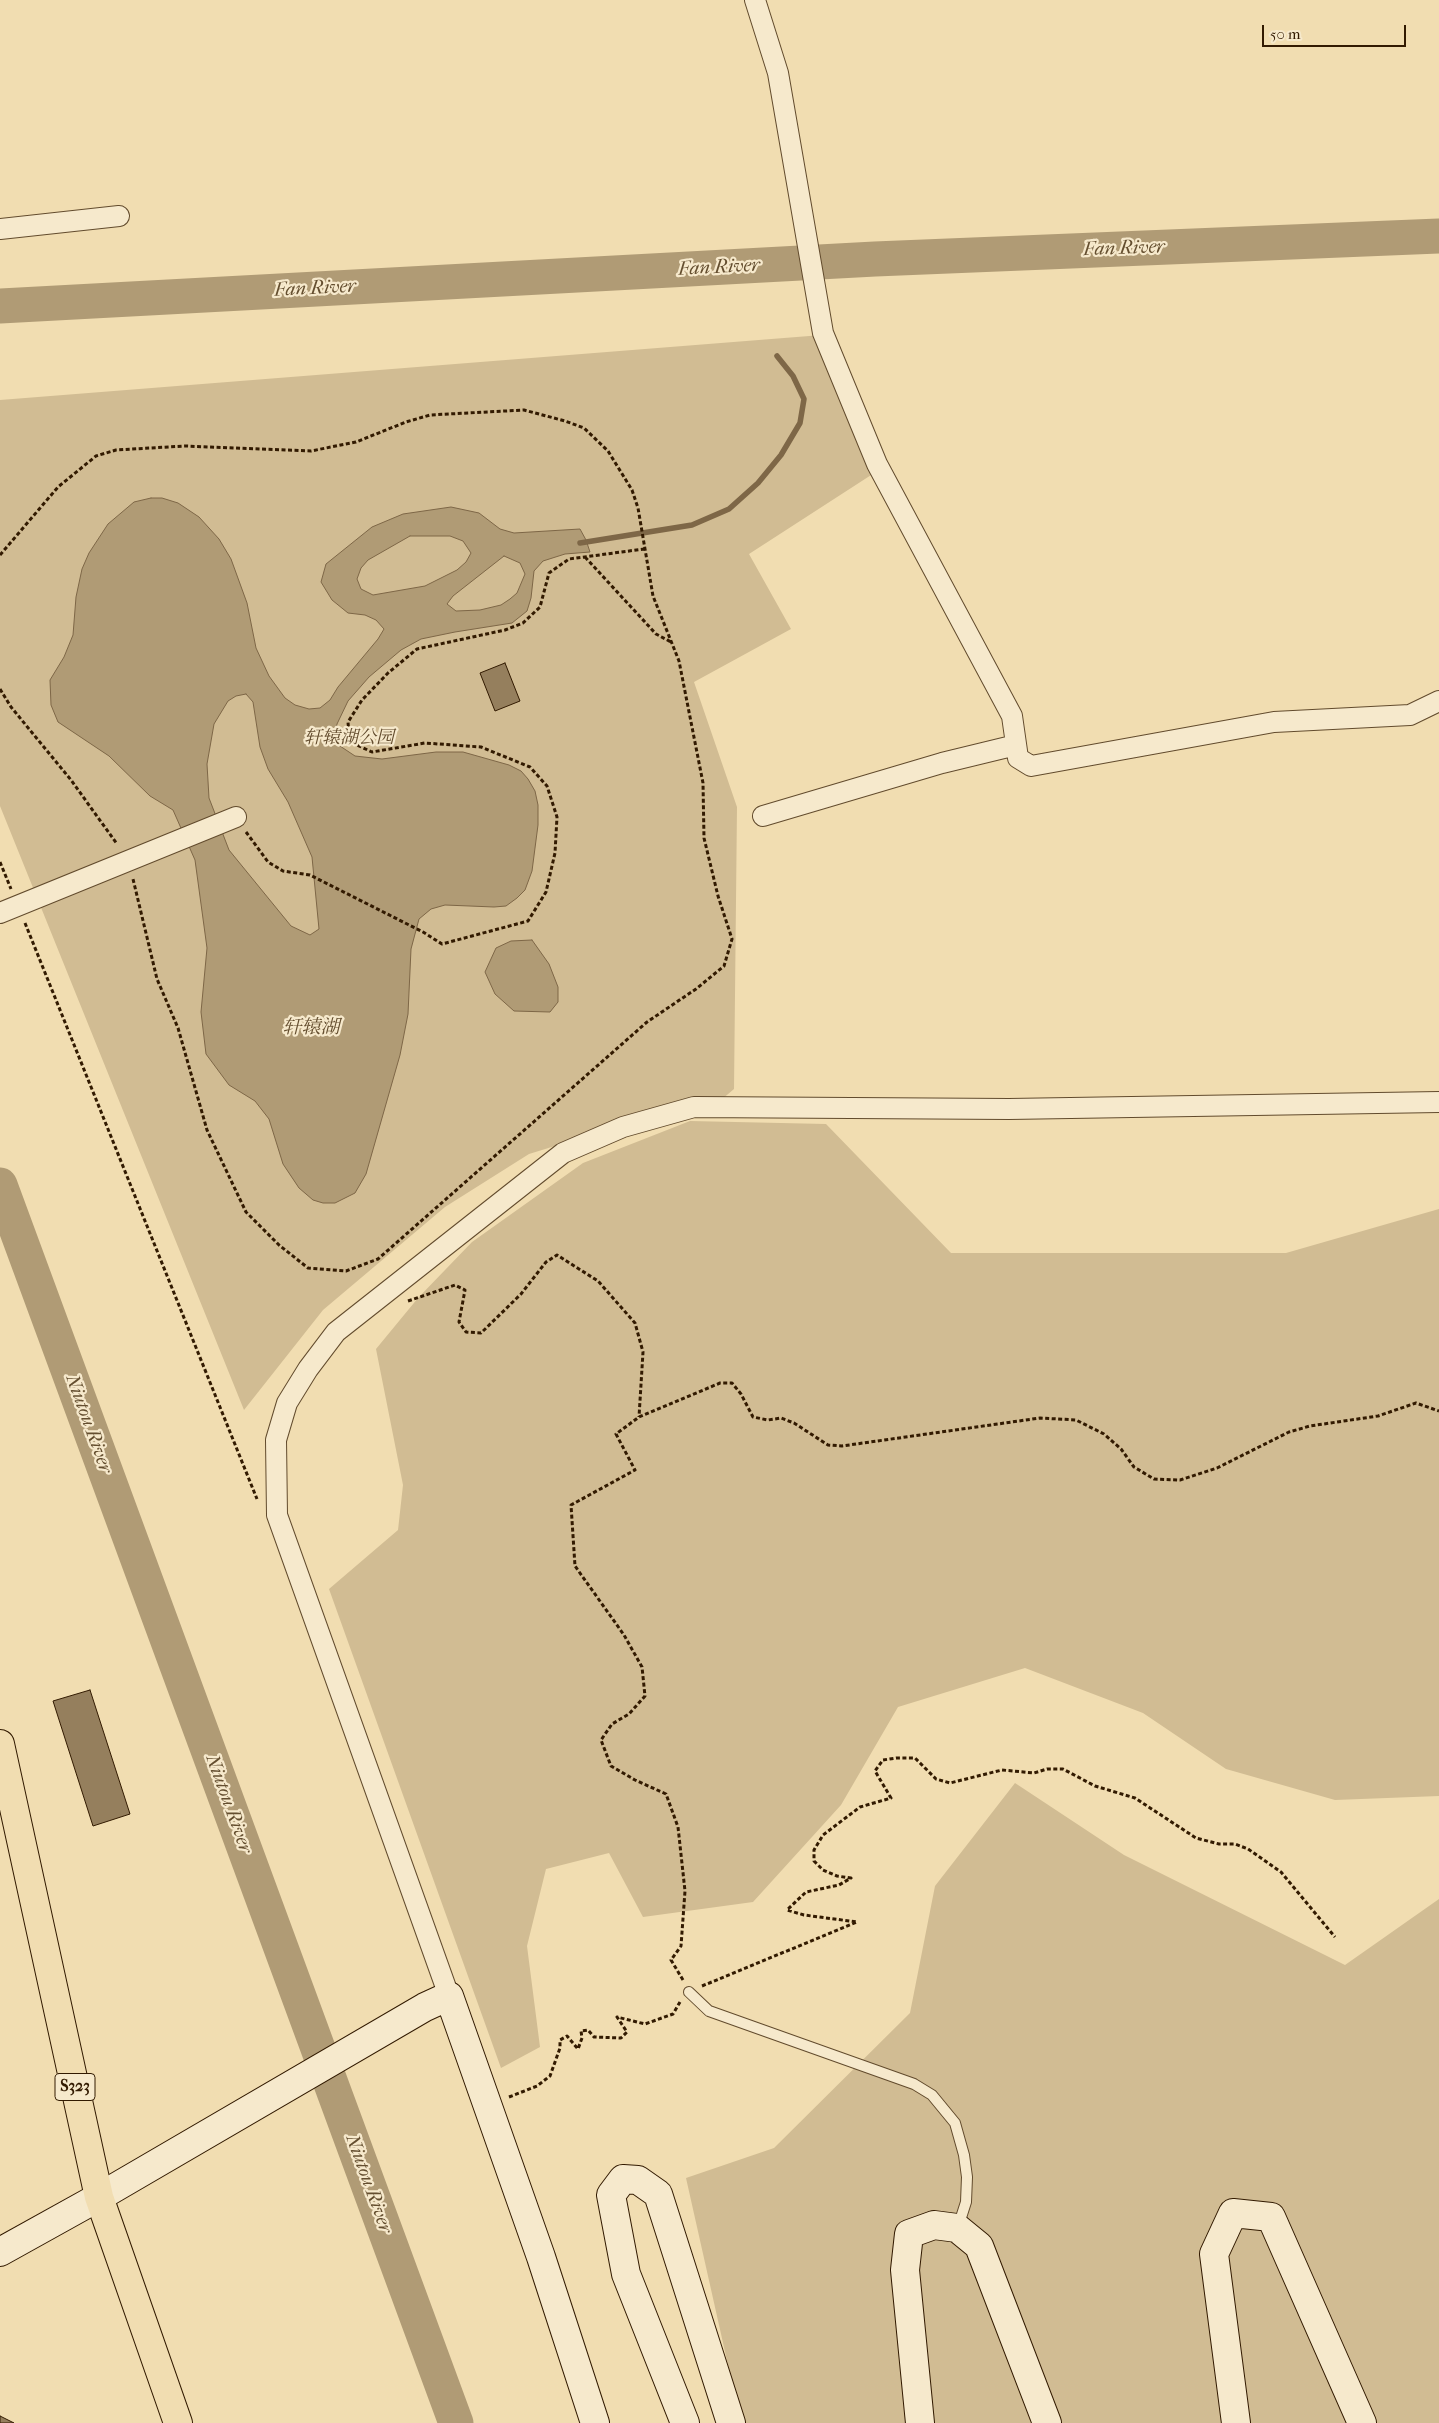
<!DOCTYPE html>
<meta charset="utf-8">
<style>
body{margin:0}
#map{position:relative;width:1439px;height:2423px;overflow:hidden;background:#f1ddb1;font-family:"IM FELL French Canon",serif}
canvas{display:block}
.scale{position:absolute;left:1262px;top:25px;width:144px;height:22px;box-sizing:border-box;border:2px solid #321a01;border-top:0;padding-left:6px;font-size:15px;line-height:18px;white-space:nowrap;color:#321a01;-webkit-text-stroke:4px #f6e9cc;paint-order:stroke}
</style>
<div id="map">
<canvas width="1439" height="2423"></canvas>
<div class="scale">50 m</div>
</div>
<script>
const ctx = document.querySelector('canvas').getContext('2d');
ctx.lineJoin = 'round';
function fill(path, color) { ctx.fillStyle = color; ctx.fill(path, 'evenodd'); }
const toPath = rows => new Path2D(rows.map(r => 'M' + r).join(''));
function strokePath(path, color, width, dash) { ctx.strokeStyle = color; ctx.lineWidth = width; ctx.lineCap = dash ? 'butt' : 'round'; ctx.setLineDash(dash || []); ctx.stroke(path); }
function write(font, color, halo, rows, align = 'center') {
  ctx.font = font + ' "IM FELL French Canon","Noto Serif SC",serif'; ctx.lineWidth = 4.5; ctx.setLineDash([]); ctx.textBaseline = 'middle'; ctx.strokeStyle = halo; ctx.fillStyle = color; for (const [text, x, y, turn = 0] of rows) {
    ctx.save(); ctx.translate(x, y); ctx.rotate((+turn || 0) * Math.PI / 180); ctx.textAlign = isNaN(turn) ? turn : align; if (halo) ctx.strokeText(text, 0, 0); ctx.fillText(text, 0, 0); ctx.restore();
  }
}
fill(toPath([
 [822,335,882,468,749,554,791,629,694,682,737,807,734,1089,708,1111,665,1112,529,1154,445,1207,323,1310,244,1410,0,806,0,400],
 [690,1121,826,1124,951,1253,1286,1253,1439,1209,1439,1796,1335,1800,1226,1769,1143,1713,1025,1668,898,1707,841,1805,753,1902,643,1917,609,1853,546,1869,527,1946,540,2047,501,2068,329,1589,398,1530,403,1485,376,1349,418,1298,472,1242,583,1163],
 [1015,1783,1124,1855,1345,1965,1439,1899,1439,2423,741,2423,686,2178,774,2148,910,2013,935,1886]
]), '#d1bc93');
const water = toPath([
 [151,498,162,498,178,503,199,517,219,539,231,559,247,603,256,648,269,676,285,698,295,705,309,709,320,708,330,700,338,687,378,639,384,629,376,620,365,615,348,613,332,600,321,582,326,564,372,527,403,514,451,507,479,513,500,529,514,533,580,529,586,540,590,552,565,554,543,561,534,571,531,598,527,611,512,623,455,632,421,639,401,650,369,677,348,701,337,724,335,734,337,744,355,756,382,759,436,752,463,752,509,765,521,771,528,779,535,791,538,805,538,825,532,871,525,890,517,898,506,906,494,907,445,905,431,909,419,919,411,949,408,1014,400,1055,366,1174,355,1193,335,1203,323,1203,313,1200,299,1188,283,1164,269,1119,255,1101,229,1085,206,1054,201,1012,207,948,195,860,173,810,150,796,109,756,58,722,51,705,50,680,64,657,73,635,76,597,82,569,89,553,108,524,134,502,151,498],
 [410,536,450,536,463,541,471,553,466,562,457,570,425,586,373,595,361,589,357,579,361,568,368,560,410,536],
 [504,556,520,563,525,574,517,593,510,599,501,605,480,610,456,611,447,604,453,596,504,556],
 [246,694,253,702,260,747,268,769,288,802,312,857,319,929,310,935,291,926,229,850,209,798,207,764,214,724,228,701,236,696,246,694],
 [532,940,549,964,558,987,558,1002,550,1012,514,1011,495,994,485,972,496,948,511,941,532,940]
]);
fill(water, '#b09b75');
strokePath(water, '#7e6747', 1);
strokePath(toPath([
 [580,543,692,525,729,509,758,483,781,455,800,423,804,399,793,376,777,356]
]), '#7e6747', 5.5);
strokePath(toPath([
 [0,306,875,259,1439,236],
 [0,1185,456,2423]
]), '#b09b75', 35);
const building = toPath([
 [505,663,520,701,495,711,480,673,505,663],
 [90,1690,130,1814,93,1826,53,1701,90,1690],
 [0,2416,14,2423,0,2423,0,2416]
]);
fill(building, '#957f5d');
strokePath(building, '#321a01', 1);
const lane = toPath([
 [689,1992,709,2011,914,2084,932,2095,955,2123,964,2155,967,2177,966,2202,958,2227]
]);
const street = toPath([
 [755,0,778,73,823,333,877,464,1012,716,1018,758,1031,766,1274,722,1410,715,1439,701],
 [0,229,119,216],
 [763,816,942,763,1016,745],
 [0,913,236,817],
 [449,1996,277,1515,276,1440,287,1403,308,1369,336,1332,563,1153,623,1127,694,1107,1009,1109,1439,1102]
]);
const secondary = toPath([
 [0,2252,99,2197,425,2007,449,1996,541,2257,595,2423],
 [685,2423,626,2274,611,2195,623,2179,638,2180,658,2194,731,2423],
 [920,2423,905,2270,909,2234,934,2225,957,2228,979,2246,1047,2423],
 [1236,2423,1214,2254,1233,2213,1271,2217,1362,2423]
]);
const primary = toPath([
 [0,1744,99,2197,178,2423]
]);
strokePath(lane, '#624b2d', 12);
strokePath(street, '#624b2d', 22);
strokePath(secondary, '#321a01', 30);
strokePath(primary, '#321a01', 30);
strokePath(toPath([
 [0,555,58,487,96,456,116,450,185,446,311,451,356,442,406,422,430,415,524,410,565,421,584,428,608,451,632,490,638,508,653,596,679,661,703,783,704,838,718,896,732,939,724,966,696,989,647,1022,378,1259,346,1271,308,1268,279,1245,246,1212,207,1130,178,1028,157,979,133,879],
 [585,557,656,634,671,642],
 [0,689,11,707,71,780,117,844],
 [246,832,268,862,283,871,310,875,423,932,442,944,528,921,546,892,555,853,557,817,547,786,530,767,481,747,425,743,372,752,357,745,349,735,348,722,362,700,388,673,417,649,505,630,523,623,540,607,549,573,569,559,644,549],
 [0,862,11,889],
 [25,923,257,1499],
 [408,1301,455,1285,465,1290,459,1322,466,1332,481,1333,521,1294,546,1262,557,1255,598,1281,635,1323,643,1352,639,1417],
 [683,1980,671,1960,681,1946,685,1891,678,1827,666,1794,635,1780,611,1766,601,1740,612,1724,629,1714,645,1696,642,1667,624,1635,575,1566,571,1505,635,1470,616,1434,639,1417,720,1383,732,1383,741,1394,753,1417,768,1420,781,1418,794,1423,828,1445,842,1446,1040,1418,1076,1420,1104,1434,1121,1449,1134,1467,1154,1479,1180,1480,1217,1468,1289,1432,1310,1426,1378,1416,1416,1403,1439,1411],
 [702,1986,857,1922,804,1915,787,1910,806,1892,839,1885,851,1878,837,1876,823,1870,814,1861,814,1850,823,1835,860,1807,891,1798,875,1771,883,1760,896,1758,915,1758,936,1779,950,1783,1002,1770,1034,1773,1047,1769,1063,1769,1095,1786,1135,1798,1196,1838,1219,1844,1235,1844,1248,1849,1281,1872,1335,1937],
 [509,2097,537,2086,550,2076,560,2048,560,2040,567,2036,578,2049,582,2038,581,2031,588,2030,594,2037,621,2038,627,2032,617,2017,645,2024,673,2014,680,2002]
]), '#321a01', 3, [4, 2.5]);
strokePath(lane, '#f6e9cc', 10);
strokePath(street, '#f6e9cc', 20);
strokePath(secondary, '#f6e9cc', 28);
strokePath(primary, '#f1ddb1', 28);
for (const [x, y, w] of [
 [75,2087,40]
]) { const box = new Path2D(); box.roundRect(x - w / 2, y - 13.5, w, 27, 4); ctx.fillStyle = '#f6e9cc'; ctx.fill(box); strokePath(box, '#321a01', 1); }
write('bold 16px', '#321a01', null, [
 ["S323",75,2087]
]);
write('italic 18px', '#624b2d', '#f6e9cc', [
 ["轩辕湖公园",349,739]
]);
write('italic 19px', '#644e2f', '#f6e9cc', [
 ["Fan River",1124,249,-2],
 ["Fan River",719,268,-3],
 ["Fan River",315,289,-3],
 ["轩辕湖",311,1028],
 ["Niutou River",88,1424,70],
 ["Niutou River",228,1804,70],
 ["Niutou River",368,2184,70]
]);
</script>
